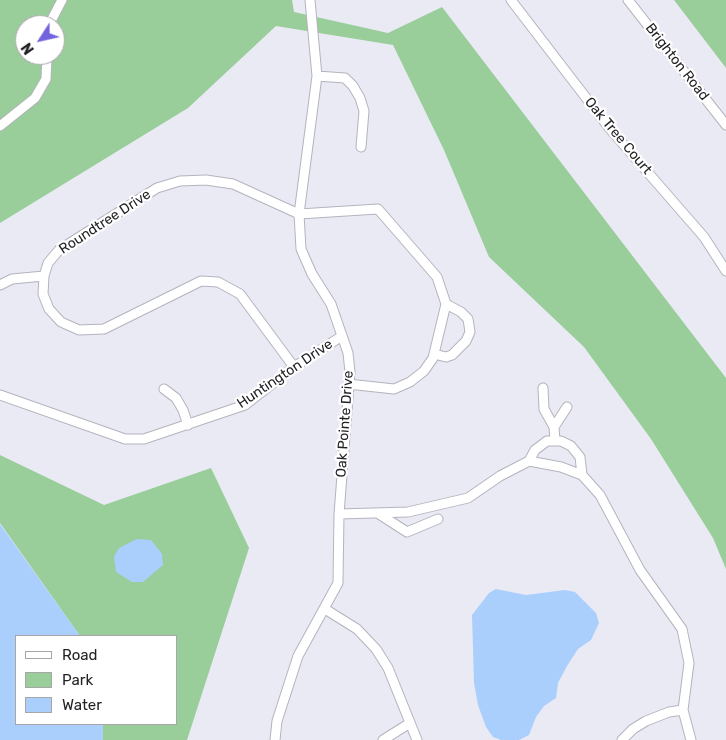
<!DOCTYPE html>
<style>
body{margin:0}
#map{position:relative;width:726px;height:740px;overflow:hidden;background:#eaeaf5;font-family:Rubik,sans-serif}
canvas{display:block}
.legend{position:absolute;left:15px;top:635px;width:162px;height:90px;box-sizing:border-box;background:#fff;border:1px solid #a7a7a9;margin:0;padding:6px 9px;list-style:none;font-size:15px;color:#232327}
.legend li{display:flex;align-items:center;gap:10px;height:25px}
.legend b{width:25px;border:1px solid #a7a7a9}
.north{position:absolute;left:15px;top:15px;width:50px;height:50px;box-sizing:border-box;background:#fff;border:1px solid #a7a7a9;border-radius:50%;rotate:235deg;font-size:14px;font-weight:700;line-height:20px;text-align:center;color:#232327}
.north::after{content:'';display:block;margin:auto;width:18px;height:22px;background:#7263de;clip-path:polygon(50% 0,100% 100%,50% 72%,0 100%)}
</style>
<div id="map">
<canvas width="726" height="740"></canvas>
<ul class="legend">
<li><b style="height:6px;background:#fff"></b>Road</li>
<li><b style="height:14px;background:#99cd9a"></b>Park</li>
<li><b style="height:14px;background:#aacffc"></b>Water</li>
</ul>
<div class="north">N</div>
</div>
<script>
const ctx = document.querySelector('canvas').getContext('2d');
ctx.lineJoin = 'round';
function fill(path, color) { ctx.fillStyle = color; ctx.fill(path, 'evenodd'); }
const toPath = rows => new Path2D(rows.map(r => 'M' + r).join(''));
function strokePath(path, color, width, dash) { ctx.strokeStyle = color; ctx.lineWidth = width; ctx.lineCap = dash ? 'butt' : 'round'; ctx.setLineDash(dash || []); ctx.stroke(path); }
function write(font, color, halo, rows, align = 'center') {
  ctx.font = font + ' Rubik,sans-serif'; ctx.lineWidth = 4.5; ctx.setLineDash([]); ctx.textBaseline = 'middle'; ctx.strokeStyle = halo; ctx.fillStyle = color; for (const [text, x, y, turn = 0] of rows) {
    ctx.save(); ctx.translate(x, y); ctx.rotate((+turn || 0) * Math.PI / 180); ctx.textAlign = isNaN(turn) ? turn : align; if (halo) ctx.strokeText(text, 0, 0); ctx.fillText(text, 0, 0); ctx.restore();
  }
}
fill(toPath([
 [0,0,292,0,294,12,388,33,442,7,726,378,726,569,713,538,651,439,584,347,489,257,444,150,393,45,276,26,188,108,0,223],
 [25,25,55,25,55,55,25,55],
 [674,0,726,0,726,68],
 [0,455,104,505,211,468,249,548,187,740,103,740,103,724,176,724,176,636,80,636,0,523]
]), '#99cd9a');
fill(toPath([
 [0,524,80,636,16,636,16,724,103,724,103,740,0,740],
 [137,539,151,540,162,554,163,565,143,582,132,582,116,572,114,557,119,548],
 [496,589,526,595,565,590,575,592,596,613,599,623,591,640,578,649,567,666,558,683,556,698,544,706,536,717,529,735,519,740,501,740,493,737,486,727,478,705,474,683,472,615,489,593]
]), '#aacffc');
const minor = toPath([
 [511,0,610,129,704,237,726,271],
 [628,0,726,125],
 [49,25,62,0],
 [317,76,345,78,353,86,360,98,364,111,361,147],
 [0,126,35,98,46,79,47,55],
 [0,285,12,279,44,276],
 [434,354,446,357,452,355,466,341,470,332,468,319,461,312,446,304],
 [294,367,240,294,218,282,201,281,104,329,79,330,61,322,49,309,43,294,44,276,48,263,59,250,157,188,180,181,206,180,233,184,299,214,378,209,437,277,446,304,433,358,424,371,410,382,394,389,348,384],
 [543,388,544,409,554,427],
 [164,389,176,398,183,410,188,425],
 [0,395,125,439,144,439,245,405,294,367,342,336],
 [555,441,554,427,567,407],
 [529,461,535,450,547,441,561,441,571,446,580,457,582,475],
 [339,514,408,512,468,498,500,476,529,461,561,467,582,475,600,495,640,570,682,629,689,663,683,710,691,740],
 [379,514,407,532,438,519],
 [325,609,357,629,376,649,388,668,417,740],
 [275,740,277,721,298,656,338,583,339,514,350,372,348,353,331,304,312,274,301,249,299,214,317,76,310,0],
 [383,740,410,723],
 [622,740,633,729,646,721,669,712,683,710]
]);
strokePath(minor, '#b3b4be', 11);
strokePath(minor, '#fff', 9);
write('14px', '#232327', '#fff', [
 ["Brighton Road",677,62,52],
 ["Oak Tree Court",618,136,50],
 ["Roundtree Drive",105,222,-33],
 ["Huntington Drive",285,374,-34],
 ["Oak Pointe Drive",345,424,-86]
]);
</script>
